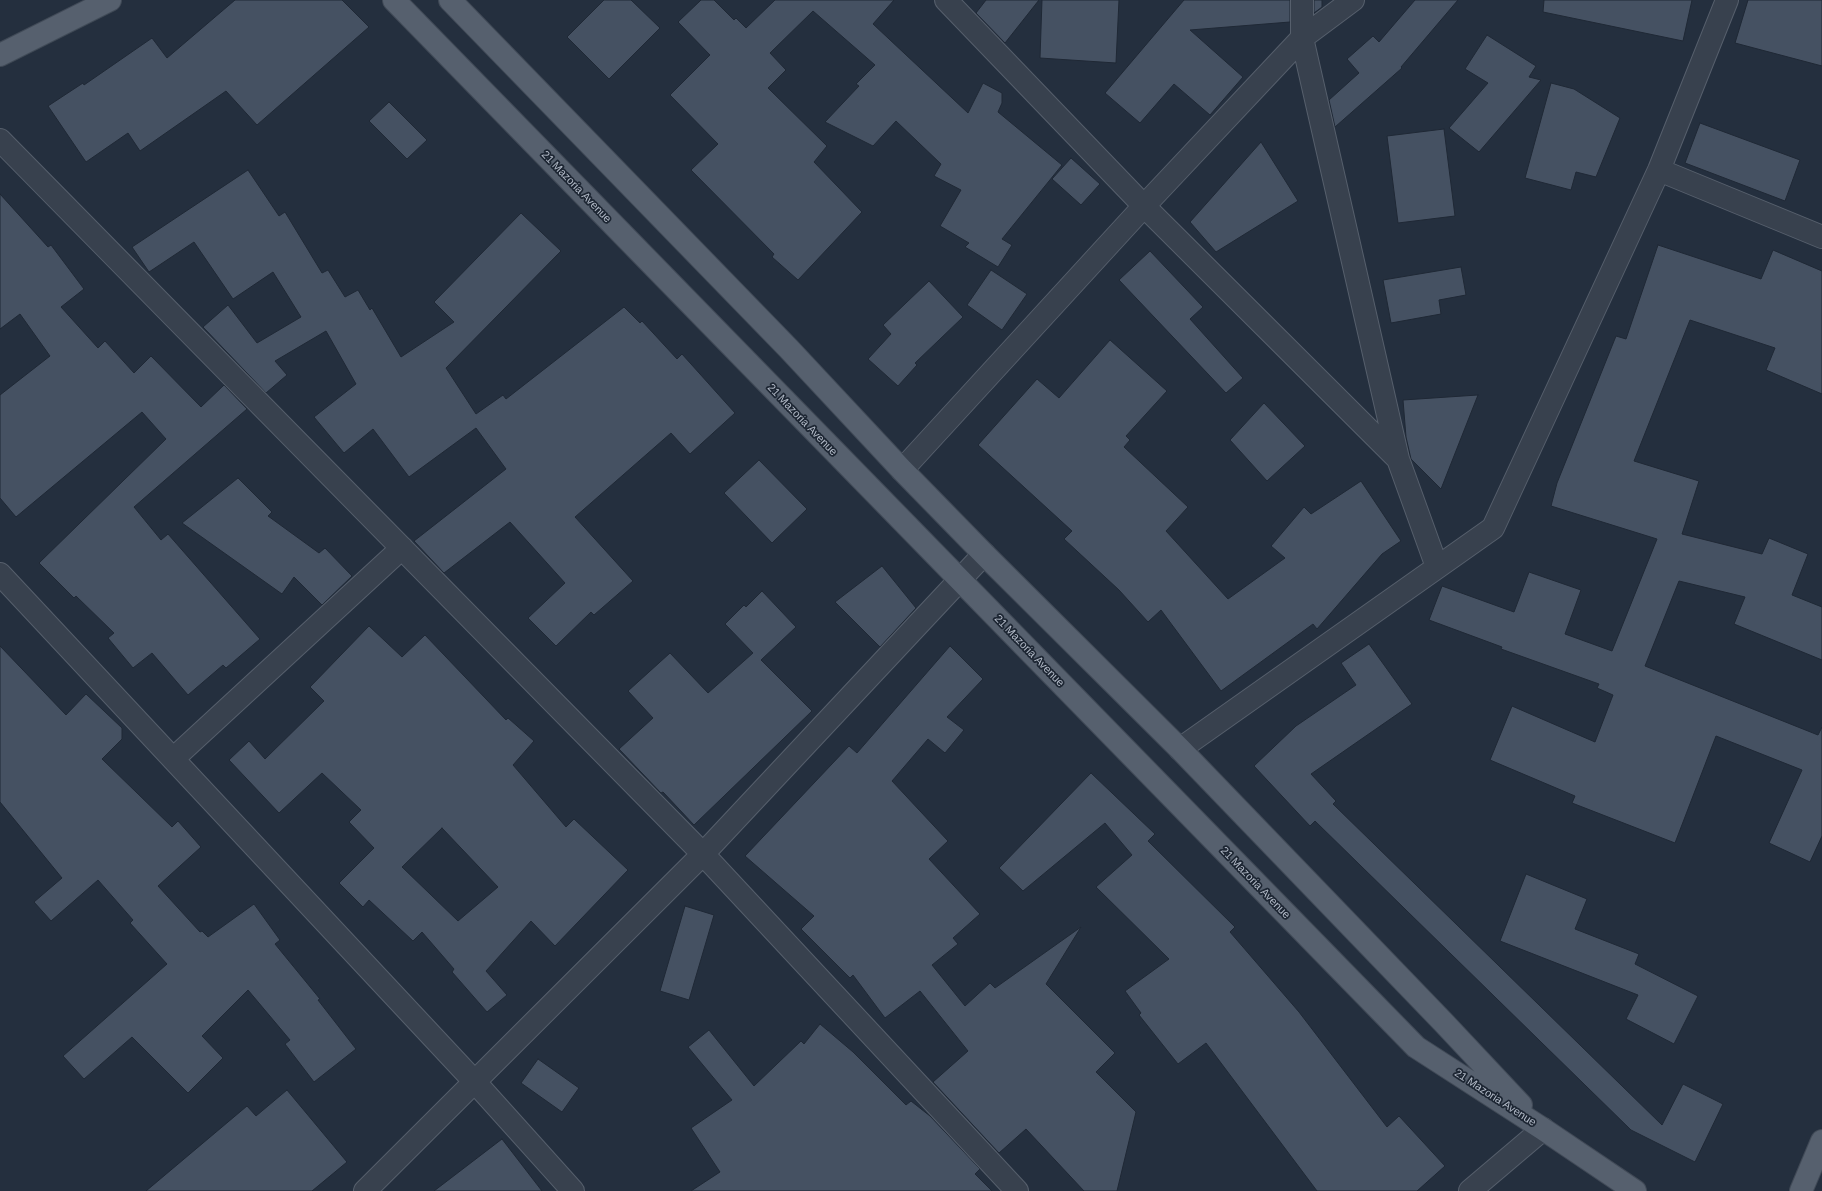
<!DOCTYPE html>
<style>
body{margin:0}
canvas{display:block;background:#242f3e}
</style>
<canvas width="1822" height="1191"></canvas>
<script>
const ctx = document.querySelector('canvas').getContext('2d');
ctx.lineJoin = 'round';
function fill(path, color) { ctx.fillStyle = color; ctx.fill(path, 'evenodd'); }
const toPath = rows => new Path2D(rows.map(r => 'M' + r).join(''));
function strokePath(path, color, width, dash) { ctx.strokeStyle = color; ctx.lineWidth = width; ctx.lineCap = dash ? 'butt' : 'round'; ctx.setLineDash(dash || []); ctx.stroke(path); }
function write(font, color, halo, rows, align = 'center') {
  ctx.font = font + ' Arial,sans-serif'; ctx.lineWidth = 3.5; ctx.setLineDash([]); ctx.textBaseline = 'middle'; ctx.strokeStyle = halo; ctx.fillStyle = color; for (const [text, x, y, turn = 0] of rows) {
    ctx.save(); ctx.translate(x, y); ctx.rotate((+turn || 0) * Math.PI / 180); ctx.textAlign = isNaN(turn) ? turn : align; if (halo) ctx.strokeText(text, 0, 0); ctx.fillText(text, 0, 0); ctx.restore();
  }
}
const building = toPath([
 [235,0,342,0,369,27,257,125,226,91,140,151,128,133,86,162,48,106,83,83,84,85,152,38,167,58,235,0],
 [604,0,631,0,660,28,609,79,567,37,604,0],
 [701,0,714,0,734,20,736,18,746,28,775,0,894,0,873,24,968,113,983,83,1002,93,1002,103,998,112,1062,165,1002,239,1012,245,998,267,965,247,969,243,940,226,961,190,934,176,941,164,896,121,873,146,825,122,859,86,856,84,875,65,813,11,770,53,786,70,768,88,827,146,814,162,862,212,798,280,772,257,774,254,691,170,718,144,670,95,710,55,678,22,701,0],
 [986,0,1039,0,1005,43,976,13,986,0],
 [1042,0,1119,0,1116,63,1040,58,1042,0],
 [1184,0,1290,0,1290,22,1190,30,1243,77,1210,115,1174,84,1140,123,1105,93,1184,0],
 [1314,0,1322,0,1322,7,1314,13,1314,0],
 [1415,0,1458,0,1401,67,1402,68,1335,127,1329,100,1359,73,1347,59,1373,36,1379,42,1415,0],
 [1544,0,1692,0,1683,41,1543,12,1544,0],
 [1748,0,1822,0,1822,66,1735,43,1748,0],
 [1487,35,1536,66,1529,77,1541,80,1479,152,1449,128,1488,83,1465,69,1487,35],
 [1551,83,1574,89,1620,118,1596,177,1576,172,1571,190,1525,178,1551,83],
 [389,102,427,140,407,159,369,121,389,102],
 [1700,123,1800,160,1785,201,1685,163,1700,123],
 [1444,129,1455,216,1398,223,1387,136,1444,129],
 [1261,142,1298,201,1216,252,1190,222,1261,142],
 [1071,158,1100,184,1081,205,1052,179,1071,158],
 [248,170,279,216,285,212,322,273,328,270,345,297,358,290,370,310,372,308,401,357,454,322,434,302,521,213,561,251,446,368,476,414,503,395,506,399,624,307,640,323,642,321,677,359,682,354,735,413,690,454,671,433,575,517,633,581,594,615,591,612,556,646,528,618,565,583,510,522,444,573,414,541,506,469,476,428,409,477,373,429,344,453,314,417,356,384,326,331,275,361,287,375,266,393,203,327,228,305,257,343,301,317,273,272,233,299,194,242,149,272,132,247,248,170],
 [0,194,48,247,51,245,84,289,61,307,98,348,105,341,134,373,151,356,201,407,224,385,247,409,134,507,161,540,168,534,260,639,226,668,223,665,188,695,152,653,133,668,108,638,114,633,76,596,74,598,39,563,166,439,142,412,16,517,0,498,0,395,50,356,20,314,0,329,0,194],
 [1658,245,1761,279,1773,250,1822,271,1822,394,1766,370,1775,348,1690,320,1634,461,1699,481,1682,534,1762,554,1769,538,1808,554,1792,595,1822,607,1822,660,1734,624,1745,597,1679,581,1645,666,1818,735,1822,727,1822,836,1810,862,1769,843,1802,770,1716,736,1675,843,1572,803,1575,796,1490,760,1512,706,1595,742,1613,695,1597,688,1599,684,1501,649,1502,647,1429,620,1442,586,1514,612,1529,572,1581,590,1565,634,1612,651,1657,539,1551,506,1557,483,1616,336,1626,339,1658,245],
 [1150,251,1203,307,1190,319,1243,378,1226,393,1119,280,1150,251],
 [1461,267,1466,295,1439,300,1441,314,1391,323,1383,280,1461,267],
 [991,270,1027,294,1002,330,967,305,991,270],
 [929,281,963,317,915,363,917,365,898,386,868,359,891,334,883,325,929,281],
 [1110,340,1167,391,1126,436,1130,440,1124,447,1188,507,1166,531,1228,599,1285,558,1271,546,1304,507,1311,514,1361,481,1401,541,1382,554,1317,629,1313,624,1221,691,1161,610,1148,622,1119,590,1064,539,1072,531,978,445,1037,379,1059,398,1110,340],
 [1478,395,1441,489,1411,459,1406,437,1403,400,1478,395],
 [1264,403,1305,446,1267,481,1230,440,1264,403],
 [759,460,807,509,772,543,724,493,759,460],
 [238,478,272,512,268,516,319,553,325,548,352,576,322,605,294,577,282,594,182,523,238,478],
 [882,566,916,608,880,647,835,602,882,566],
 [762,591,796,627,761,660,812,711,694,825,663,792,661,793,619,749,653,718,628,691,670,653,708,693,753,653,725,624,744,605,746,607,762,591],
 [369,626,402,657,425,635,506,720,508,718,534,741,513,765,566,827,574,819,628,870,555,946,531,921,486,971,507,995,487,1012,452,972,454,969,422,932,413,941,369,900,363,907,339,883,374,848,349,822,361,810,322,773,279,813,229,760,249,741,265,759,324,701,310,687,369,626],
 [442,828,498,887,458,921,402,867,442,828],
 [1369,644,1412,704,1311,774,1336,801,1333,804,1662,1125,1683,1084,1723,1104,1695,1162,1631,1130,1315,821,1310,826,1254,766,1296,726,1356,685,1341,663,1369,644],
 [0,646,66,715,86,694,122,728,122,739,102,759,172,827,178,821,201,847,158,886,200,932,202,931,208,937,254,904,280,940,275,944,320,999,318,1000,356,1049,314,1082,285,1044,290,1040,248,990,202,1036,223,1058,188,1093,132,1037,84,1079,63,1056,167,964,130,923,133,920,98,880,51,921,34,902,62,878,0,802,0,646],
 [950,646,983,679,947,717,964,730,945,753,928,739,892,781,948,841,929,859,980,914,953,938,958,944,932,965,965,1006,990,983,995,988,1081,927,1046,984,1115,1053,1096,1072,1136,1112,1117,1191,1084,1191,1026,1129,999,1153,933,1082,968,1051,920,991,885,1018,853,975,850,978,801,929,814,916,745,856,849,746,857,753,950,646],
 [1091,773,1155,834,1148,841,1235,927,1230,932,1299,1012,1387,1127,1399,1116,1445,1166,1417,1191,1317,1191,1206,1043,1178,1064,1139,1015,1141,1013,1125,991,1169,959,1096,887,1132,855,1105,823,1023,891,999,868,1091,773],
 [1526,874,1587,899,1575,929,1639,954,1635,964,1698,996,1674,1044,1626,1019,1638,995,1500,941,1526,874],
 [685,906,714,915,689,1000,660,991,685,906],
 [820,1024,853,1052,906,1105,911,1101,930,1116,980,1169,975,1174,992,1191,691,1191,720,1172,691,1128,732,1100,688,1047,709,1030,754,1086,801,1041,804,1044,820,1024],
 [538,1059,579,1088,562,1112,521,1083,538,1059],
 [287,1090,347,1162,312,1191,146,1191,247,1106,256,1116,287,1090],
 [502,1139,542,1191,434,1191,502,1139]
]);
fill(building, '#455162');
strokePath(building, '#1f2835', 1);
const minor = toPath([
 [946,0,1144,206,1398,459],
 [1302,0,1302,38,1398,459,1437,567],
 [0,140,703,854,1017,1191],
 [1659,170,1822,237],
 [902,470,1144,206,1302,38,1353,0],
 [0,574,474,1081,573,1191],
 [1180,749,1493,528,1659,170,1727,0],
 [173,759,402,548],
 [365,1191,703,854,984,554],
 [1470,1191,1543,1129]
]);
const major = toPath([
 [394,0,1416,1047,1543,1129,1635,1191],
 [450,0,789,349,902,470,984,554,1180,749,1444,1023,1521,1105],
 [0,55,110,0],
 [1801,1191,1822,1141]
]);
strokePath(minor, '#565f6c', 24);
strokePath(major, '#414a57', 24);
strokePath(minor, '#38414e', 22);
strokePath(major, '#56606e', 22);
write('11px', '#b4bcc9', '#1d2633', [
 ["21 Mazoria Avenue",576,187,46],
 ["21 Mazoria Avenue",802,420,46],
 ["21 Mazoria Avenue",1029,651,46],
 ["21 Mazoria Avenue",1255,883,46],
 ["21 Mazoria Avenue",1495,1098,33]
]);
</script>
